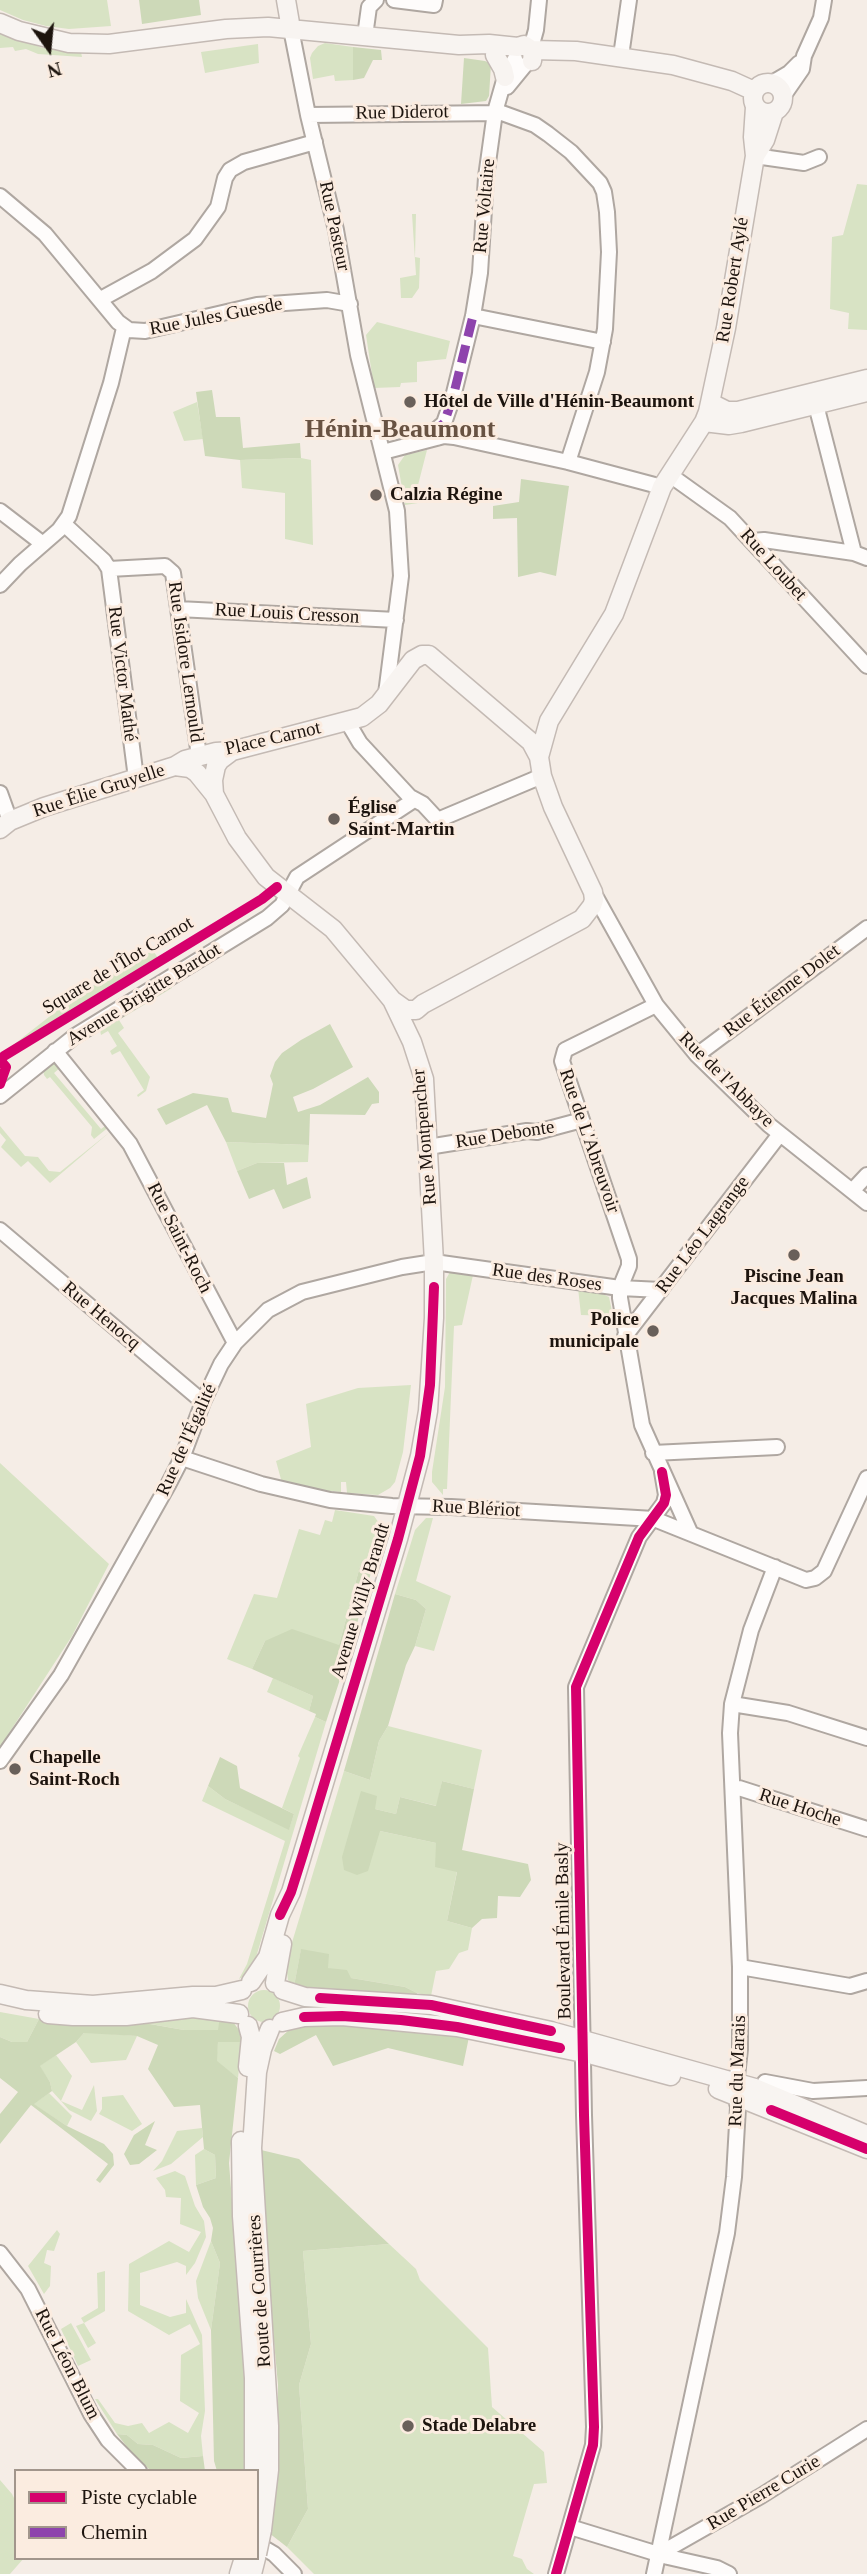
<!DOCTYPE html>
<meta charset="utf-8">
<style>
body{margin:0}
#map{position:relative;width:867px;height:2574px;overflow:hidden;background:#f5ede6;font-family:"Times New Roman",serif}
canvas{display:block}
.legend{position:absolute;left:14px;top:2469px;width:245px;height:91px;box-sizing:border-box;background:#fbece0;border:2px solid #a2968c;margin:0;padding:9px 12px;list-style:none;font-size:21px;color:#1d140e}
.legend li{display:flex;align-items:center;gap:14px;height:35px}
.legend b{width:35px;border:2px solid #a2968c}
.north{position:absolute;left:14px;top:14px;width:70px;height:70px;-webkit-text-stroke:5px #fbece0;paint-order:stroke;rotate:165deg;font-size:19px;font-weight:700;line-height:28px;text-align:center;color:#1d140e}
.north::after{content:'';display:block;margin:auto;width:24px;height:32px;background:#1d140e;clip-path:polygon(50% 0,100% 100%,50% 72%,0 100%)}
</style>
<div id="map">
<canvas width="867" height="2574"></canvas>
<ul class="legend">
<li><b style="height:9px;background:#d6006c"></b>Piste cyclable</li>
<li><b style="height:9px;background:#8e44ad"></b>Chemin</li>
</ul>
<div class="north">N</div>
</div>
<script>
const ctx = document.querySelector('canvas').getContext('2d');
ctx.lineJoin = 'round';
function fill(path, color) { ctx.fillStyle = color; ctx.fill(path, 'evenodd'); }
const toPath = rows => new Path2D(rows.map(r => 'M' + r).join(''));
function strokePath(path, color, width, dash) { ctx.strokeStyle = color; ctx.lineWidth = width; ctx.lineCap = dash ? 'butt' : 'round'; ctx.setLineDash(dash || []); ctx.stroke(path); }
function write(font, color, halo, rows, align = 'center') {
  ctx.font = font + ' "Times New Roman",serif'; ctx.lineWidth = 6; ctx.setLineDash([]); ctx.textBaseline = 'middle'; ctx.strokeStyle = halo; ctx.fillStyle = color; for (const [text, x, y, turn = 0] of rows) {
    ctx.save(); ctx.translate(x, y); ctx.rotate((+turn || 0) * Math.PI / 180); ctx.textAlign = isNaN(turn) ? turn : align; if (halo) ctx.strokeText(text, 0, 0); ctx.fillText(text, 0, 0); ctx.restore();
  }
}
fill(toPath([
 [0,0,107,0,111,26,69,29,46,26,23,20,0,10],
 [0,32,43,48,81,52,82,57,38,54,26,49,15,51,13,47,0,48],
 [325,43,353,47,353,80,335,81,334,75,313,79,310,58,312,53,318,46],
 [258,44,259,63,205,73,201,52],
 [857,184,867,185,867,330,848,329,849,313,830,309,832,237,843,235],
 [412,214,416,214,415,257,420,258,419,288,412,298,401,298,400,278,416,275],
 [377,322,450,341,446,359,417,362,417,382,401,383,400,387,374,388,366,335],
 [197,402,203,439,184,441,173,412],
 [427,450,417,489,418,503,405,505,398,465,405,455],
 [301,458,311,460,313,545,285,539,285,493,242,488,240,460],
 [153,950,159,960,9,1051,8,1049,77,995],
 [170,984,172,988,119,1020,124,1028,118,1033,150,1077,146,1091,138,1097,137,1095,144,1090,120,1051,112,1055,110,1051,117,1046,108,1031,101,1035,100,1030,101,1026],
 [54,1062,61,1067,54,1073,101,1129,108,1124,110,1126,94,1139,91,1135,92,1127,50,1077,47,1079,44,1075,43,1068],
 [0,1126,25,1156,38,1157,49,1171,60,1172,111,1131,50,1183,28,1161,21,1167,1,1147,6,1140,0,1133],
 [226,1142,309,1145,308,1162,257,1163,237,1171],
 [450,1272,473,1275,462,1325,454,1326,447,1489,443,1489,443,1495,432,1482,432,1472,445,1387,446,1279],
 [578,1288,596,1291,609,1297,613,1316,581,1315],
 [411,1385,403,1452,395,1482,390,1488,378,1495,347,1493,346,1482,341,1482,341,1492,317,1490,282,1483,276,1461,311,1447,306,1404,358,1388],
 [0,1463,109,1564,72,1636,0,1747],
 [335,1510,374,1516,384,1530,372,1569,360,1566,339,1645,265,1641,252,1669,227,1659,254,1594,277,1598,299,1529,320,1535,325,1520,332,1522],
 [426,1518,433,1518,416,1581,451,1596,434,1651,415,1646,426,1609,416,1600,395,1594,415,1530],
 [273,1678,313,1696,309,1711,267,1692],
 [315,1717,326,1722,254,1964,248,1974,239,1979,247,1964,285,1841,202,1801,208,1786,225,1799,289,1829,294,1814,282,1808,300,1758,298,1756],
 [388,1726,482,1750,474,1789,442,1781,437,1806,400,1797,396,1814,375,1809,361,1792,380,1831,436,1843,457,1871,447,1921,472,1928,468,1950,459,1953,449,1969,436,1971,431,1996,417,1993,405,1987,351,1978,328,1968,301,1950,294,1986,288,1980,287,1973,290,1949,344,1771,370,1780,379,1741],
 '248 2006a16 16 0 1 1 32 0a16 16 0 1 1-32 0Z',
 [0,2012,39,2019,27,2042,12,2042,0,2037],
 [176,2014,220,2016,219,2030,184,2030,128,2020],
 [84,2033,99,2033,137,2036,126,2060,91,2063,76,2042],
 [218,2042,242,2042,238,2078,216,2062],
 [56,2055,72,2076,61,2101,82,2110,94,2085,97,2111,91,2121,69,2110,52,2091,50,2082,39,2066],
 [49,2093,72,2116,67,2126,33,2104],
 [123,2095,142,2124,132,2131,99,2114,102,2109,102,2097],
 [202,2128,203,2137,171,2164,153,2171,162,2161,177,2131],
 [204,2149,215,2155,216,2178,196,2185,195,2155],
 [175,2171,185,2176,195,2206,204,2221,206,2237,195,2263,186,2275,186,2266,177,2262,140,2273,140,2305,170,2317,186,2313,186,2299,202,2335,205,2411,201,2436,203,2456,181,2458,153,2445,138,2444,127,2435,117,2434,95,2399,98,2399,115,2423,128,2426,142,2423,149,2433,169,2422,188,2433,199,2413,180,2401,181,2355,200,2344,190,2324,169,2335,128,2311,129,2264,169,2241,189,2252,201,2232,180,2224,181,2198,166,2197,165,2190,156,2178],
 [57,2230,60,2234,54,2251,47,2250,44,2263,51,2266,50,2286,44,2294,28,2266],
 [211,2241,220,2263,211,2330,198,2298,196,2281],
 [389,2244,416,2269,420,2280,488,2348,492,2407,544,2452,547,2483,534,2484,513,2556,522,2559,527,2569,534,2574,314,2574,287,2547,308,2509,299,2385,311,2344,303,2251],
 [105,2271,105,2311,84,2323,96,2343,88,2348,76,2326,84,2323,81,2318,98,2308,97,2273],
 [71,2323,91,2360,78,2366,61,2329],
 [0,2480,12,2494,16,2502,16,2558,24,2558,10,2574,0,2574]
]), '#d8e3c4');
fill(toPath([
 [139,0,199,0,201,15,142,24],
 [353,47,381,50,382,60,373,60,364,78,353,80],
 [464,58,485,61,491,64,489,96,486,101,461,104],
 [212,390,216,417,240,417,243,448,300,443,301,458,240,460,205,456,196,392],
 [521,479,569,486,556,576,540,572,518,577,517,518,493,519,493,506,519,502],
 [330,1024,353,1067,313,1089,293,1097,298,1112,320,1105,368,1077,379,1092,379,1103,372,1104,365,1115,310,1114,309,1145,226,1142,207,1105,166,1125,157,1109,193,1093,228,1098,232,1112,266,1118,273,1084,270,1076,275,1062,282,1053,301,1040],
 [257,1163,284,1163,287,1185,307,1177,311,1198,283,1209,274,1189,249,1199,237,1171],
 [360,1566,372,1569,350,1649,326,1722,315,1717,316,1714,309,1711,313,1696,252,1669,265,1641,292,1629,339,1645],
 [395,1594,416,1600,426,1609,415,1646,406,1665,388,1726,379,1741,370,1780,344,1771],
 [220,1757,237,1766,240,1788,294,1814,289,1830,225,1799,208,1786],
 [442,1781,474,1789,462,1850,528,1864,531,1880,520,1897,498,1896,497,1918,482,1919,472,1928,447,1921,457,1872,435,1867,436,1843,380,1831,368,1871,357,1875,344,1870,342,1857,361,1791,377,1796,375,1809,396,1814,400,1797,436,1806],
 [301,1949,329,1954,328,1968,347,1970,351,1978,405,1987,417,1993,416,1998,314,1993,294,1986],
 [220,2016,233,2022,239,2030,242,2042,218,2042,217,2061,238,2078,229,2163,250,2431,248,2471,217,2471,214,2461,211,2330,220,2263,211,2241,213,2228,210,2218,203,2207,196,2185,216,2178,215,2155,204,2149,200,2105,174,2107,148,2069,158,2045,137,2036,84,2033,76,2042,40,2066,50,2082,52,2091,34,2104,67,2126,104,2144,113,2154,114,2165,100,2183,96,2180,108,2164,31,2105,0,2144,0,2114,18,2092,0,2078,0,2037,12,2042,27,2042,40,2017,127,2020,184,2030,218,2030],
 [340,2024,469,2037,463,2066,388,2048,333,2066,316,2035,280,2054,274,2051,279,2039,289,2030,304,2025],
 [155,2121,145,2145,157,2150,139,2164,130,2165,124,2154,134,2135],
 [261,2150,299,2159,389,2244,303,2251,311,2344,299,2385,308,2509,287,2547,269,2533,277,2462,278,2385,266,2254],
 [117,2434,127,2435,138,2444,153,2445,181,2458,203,2456,205,2471,151,2471,131,2452]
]), '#cdd9b8');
const minor = toPath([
 [394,0,434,5,435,0],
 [291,29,308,115,336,230,358,355,397,511,401,576,386,694],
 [365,36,369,7,376,0],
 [531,48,536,30,539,0],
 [621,56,629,0],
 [772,83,789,73,799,63],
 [507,87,525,65],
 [784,95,802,69,804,56,821,18,824,0],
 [308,115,502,113,535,125,548,134,571,152,600,183,604,192,607,212,609,252,605,329,597,372,568,462],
 [755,156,804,163,819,157],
 [0,196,45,234,118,322,129,330,145,331,257,305,327,300,350,304],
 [101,299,152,271,195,239,218,207,225,178,230,170,244,162,315,142],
 [473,316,603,342],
 [816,405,854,553],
 [437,438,437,429,444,423,453,397,473,316,480,273,486,177,495,112,505,77,515,59],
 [383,452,444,436,454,437,568,462,662,487],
 [670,475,730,518,867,666],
 [0,511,43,544],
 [64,524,104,561,109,569,136,778],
 [752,541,764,540,854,553,867,558],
 [109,569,165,566,173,573,199,756],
 [0,585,20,564,59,530,69,516,111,383,124,328],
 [178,609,396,620],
 [347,721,360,743,410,797,423,804,436,818,440,819,542,776],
 [0,793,10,821],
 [593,892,656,1005,697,1055,769,1125,867,1203],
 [656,1005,565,1050,562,1061,629,1259,629,1266,620,1288,620,1298,642,1425,690,1532],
 [55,1051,130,1144,235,1343],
 [697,1055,867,928],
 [0,1096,75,1036,267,918,282,905,297,877,414,800],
 [428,1147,527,1131,537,1132,582,1120],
 [852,1191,867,1175],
 [0,1230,203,1402],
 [625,1336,780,1134],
 [653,1453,777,1447],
 [182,1458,261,1484,330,1500,392,1506,451,1507,654,1519,806,1580,815,1578,824,1571,867,1478],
 [732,1704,788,1713,867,1738],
 [0,1761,61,1675,168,1485,182,1458,203,1402,221,1364,235,1343,268,1310,302,1292,402,1267,434,1262,620,1288,661,1290],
 [733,1789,739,1788,867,1829],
 [740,1967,850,1986,867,1981],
 [765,2082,813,2091,867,2088],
 [0,2253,28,2289,91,2414,108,2440,139,2471],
 [570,2527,668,2557,717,2568,729,2574],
 [257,2544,274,2554,294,2574],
 [659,2554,761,2496,867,2429],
 [556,2574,593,2445,594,2427,584,2115,576,1687,639,1537,664,1503,666,1495,662,1472],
 [654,2574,727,2233,734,2177,738,2107,735,2094,740,2049,740,1967,730,1733,732,1704,751,1630,775,1567]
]);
const major = toPath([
 [286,0,291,29],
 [0,23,19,31,69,43,109,44,226,29,268,27,459,45,489,44,518,47,524,45,533,51,532,61],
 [532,50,576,51,673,65,732,81,754,91],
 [495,55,503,69,505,77],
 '753 98a15 15 0 1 1 30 0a15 15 0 1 1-30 0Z',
 [755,156,765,140,774,112],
 [711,403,727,411,738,411,867,379],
 [704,422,729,425,741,423,867,392],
 [539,757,549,721,614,614,662,487,704,422,708,412,726,328,755,156,753,137,755,107],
 [175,766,190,768,197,773,214,794,237,838,266,877,333,929,383,989,392,1000,412,1042,424,1079,434,1262,434,1318,428,1411,420,1456,398,1539,291,1892,280,1915,268,1957,251,1982],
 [214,794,213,780,216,766,220,760,232,751],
 [0,829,10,821,44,807,175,766,185,760,216,752,232,751,362,717,379,704,413,660,422,655,429,655,531,742,539,757,542,776,553,807,593,892,594,900,592,906,582,919,423,1004,416,1010,406,1010,392,1000],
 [275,1983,282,1944],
 [283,1990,305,1997,431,2005,551,2031,755,2088,867,2135],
 [0,1994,26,2000,93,2005,193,1996,216,1996,242,1990],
 [48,2014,73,2016,126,2016,193,2008,239,2014],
 [282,2022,304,2017,342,2016,457,2027,593,2055,671,2076],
 [248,2026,251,2037,248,2067],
 [718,2089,867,2149],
 [241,2141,242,2216,254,2378,254,2471],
 [262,2530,269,2470,269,2426,252,2148,257,2072,262,2049,270,2029],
 [239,2574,244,2558],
 [252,2574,256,2558]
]);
strokePath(minor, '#afa7a1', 18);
strokePath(major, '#c4bab4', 21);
strokePath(minor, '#fefcfb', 14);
strokePath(major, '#f8f4f1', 18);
const majorBridge = toPath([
 [257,2554,262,2530]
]);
strokePath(majorBridge, '#c4bab4', 21, []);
strokePath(majorBridge, '#f8f4f1', 18);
strokePath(toPath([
 [437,438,437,429,444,423,453,397,473,316]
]), '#8e44ad', 9, [18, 9]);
strokePath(toPath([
 [0,1084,6,1067,0,1060,4,1056,262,899,277,887],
 [280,1915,291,1892,303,1854,398,1539,420,1456,430,1385,434,1287],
 [320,1998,431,2005,551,2031],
 [304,2017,342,2016,401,2020,457,2027,560,2048],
 [771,2110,867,2149],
 [556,2574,593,2445,594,2427,584,2115,576,1687,639,1537,664,1503,666,1495,662,1472]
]), '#d6006c', 10);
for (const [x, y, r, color] of [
 [410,402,7,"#69605a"],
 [376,495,7,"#69605a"],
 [334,819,7,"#69605a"],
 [794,1255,7,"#69605a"],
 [653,1331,7,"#69605a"],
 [15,1769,7,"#69605a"],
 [408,2426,7,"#69605a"]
]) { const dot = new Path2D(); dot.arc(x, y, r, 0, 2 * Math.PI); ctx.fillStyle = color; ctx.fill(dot); strokePath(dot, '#fbece0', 2.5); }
write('19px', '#1d140e', '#fbece0', [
 ["Rue Diderot",402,113,-1],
 ["Rue Voltaire",485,206,-85],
 ["Rue Pasteur",334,226,78],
 ["Rue Robert Aylé",733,280,-81],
 ["Rue Jules Guesde",216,317,-11],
 ["Rue Loubet",773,565,48],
 ["Rue Louis Cresson",287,614,3],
 ["Rue Isidore Lernould",185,662,82],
 ["Rue Victor Mathé",122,674,83],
 ["Place Carnot",273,739,-13],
 ["Rue Élie Gruyelle",99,791,-18],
 ["Square de l'Îlot Carnot",118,966,-31],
 ["Rue Étienne Dolet",782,991,-37],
 ["Avenue Brigitte Bardot",144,995,-32],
 ["Rue de l'Abbaye",726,1080,45],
 ["Rue Debonte",505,1135,-9],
 ["Rue Montpencher",425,1137,-95],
 ["Rue de L'Abreuvoir",589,1141,71],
 ["Rue Léo Lagrange",703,1235,-53],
 ["Rue Saint-Roch",179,1238,63],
 ["Rue des Roses",547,1278,8],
 ["Rue Henocq",101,1316,40],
 ["Rue de l'Égalité",187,1440,-66],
 ["Rue Blériot",476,1509,3],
 ["Avenue Willy Brandt",361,1601,-73],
 ["Rue Hoche",800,1808,18],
 ["Boulevard Émile Basly",564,1931,-91],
 ["Rue du Marais",738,2071,-88],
 ["Route de Courrières",260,2291,-94],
 ["Rue Léon Blum",67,2364,63],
 ["Rue Pierre Curie",764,2493,-31]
]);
write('bold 19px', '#1d140e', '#fbece0', [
 ["Hôtel de Ville d'Hénin-Beaumont",424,402],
 ["Calzia Régine",390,495],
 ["Église",348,808],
 ["Saint-Martin",348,830],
 ["Piscine Jean",794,1277,"center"],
 ["Jacques Malina",794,1299,"center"],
 ["Police",639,1320,"right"],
 ["municipale",639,1342,"right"],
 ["Chapelle",29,1758],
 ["Saint-Roch",29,1780],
 ["Stade Delabre",422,2426]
], 'left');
write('bold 26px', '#685242', '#fbece0', [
 ["Hénin-Beaumont",400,430]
]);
</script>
